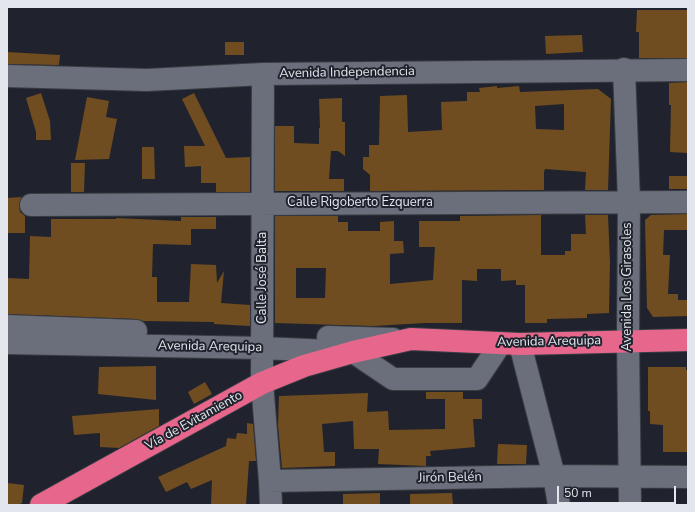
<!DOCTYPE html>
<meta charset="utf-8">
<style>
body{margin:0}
#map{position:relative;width:695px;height:512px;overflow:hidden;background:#20232d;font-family:"Nunito Sans",sans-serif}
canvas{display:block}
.frame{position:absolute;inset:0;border:8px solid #e3e6ec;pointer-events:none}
.scale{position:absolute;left:557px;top:486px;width:119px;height:18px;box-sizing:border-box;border:2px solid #e3e6ec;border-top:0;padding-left:5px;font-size:12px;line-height:14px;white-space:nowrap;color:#e3e6ec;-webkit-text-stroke:3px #20232d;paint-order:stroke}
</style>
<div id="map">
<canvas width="695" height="512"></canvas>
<div class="frame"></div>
<div class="scale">50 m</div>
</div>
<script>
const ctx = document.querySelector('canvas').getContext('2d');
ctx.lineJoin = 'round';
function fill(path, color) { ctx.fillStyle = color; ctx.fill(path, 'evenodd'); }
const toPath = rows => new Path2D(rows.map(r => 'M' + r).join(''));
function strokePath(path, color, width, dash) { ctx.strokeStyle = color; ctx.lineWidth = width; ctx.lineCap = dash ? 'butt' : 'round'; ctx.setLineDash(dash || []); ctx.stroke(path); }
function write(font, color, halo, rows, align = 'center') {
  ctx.font = font + ' "Nunito Sans",sans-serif'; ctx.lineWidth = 4; ctx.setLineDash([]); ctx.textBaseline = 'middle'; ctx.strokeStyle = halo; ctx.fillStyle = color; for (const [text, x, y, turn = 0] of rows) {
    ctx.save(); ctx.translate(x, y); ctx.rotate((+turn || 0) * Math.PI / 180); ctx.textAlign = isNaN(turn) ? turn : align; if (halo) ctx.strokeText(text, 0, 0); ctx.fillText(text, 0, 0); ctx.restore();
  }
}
fill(toPath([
 [637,10,688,10,688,58,639,58,639,32,636,32],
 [582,35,583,52,546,54,545,36],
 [225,42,244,42,244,55,225,55],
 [7,52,60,55,59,65,7,64],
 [688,82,688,153,670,152,671,105,669,105,669,83],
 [497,86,497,88,519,86,520,92,598,89,611,99,608,190,585,190,586,172,545,169,544,172,544,190,370,191,370,175,363,169,363,157,369,157,369,145,379,145,380,96,407,95,408,132,442,130,441,102,467,101,467,92,480,92,479,88],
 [564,104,564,130,536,129,535,106],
 [41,93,50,121,51,140,36,140,36,132,26,98],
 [194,93,226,158,250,157,250,192,216,192,216,183,201,183,201,166,185,167,184,146,205,146,182,99],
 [87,97,109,101,106,117,117,119,109,159,75,160],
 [342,98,342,122,345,122,345,156,338,151,331,151,329,179,344,179,344,191,275,191,275,126,294,126,294,143,319,144,319,128,320,128,319,99],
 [142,147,154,147,155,179,142,179],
 [71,163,85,163,84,192,71,192],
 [669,176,687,176,687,189,669,189],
 [22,197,19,205,20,212,25,216,25,233,7,233,7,198],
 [688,214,688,230,664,230,663,255,670,255,668,294,678,294,678,300,688,300,688,316,653,317,647,308,645,220,651,215],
 [541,215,541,255,565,255,565,251,571,251,571,234,586,234,585,215,608,215,610,262,609,313,587,314,587,318,547,319,547,323,525,323,525,285,516,285,516,280,501,281,501,269,477,269,477,281,462,280,462,323,425,323,373,326,275,323,275,216,338,216,338,222,348,222,348,231,380,231,380,222,394,221,394,241,403,241,404,253,390,254,390,284,433,280,435,247,419,247,419,221,460,221,460,216],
 [296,268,326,268,325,298,296,298],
 [181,217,216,217,216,229,191,229,191,245,153,244,152,277,157,277,157,302,189,302,191,264,216,265,217,283,224,271,221,303,250,305,250,326,214,324,214,322,143,321,136,319,7,314,7,278,29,279,30,236,51,237,51,219,116,219,116,218,181,221],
 [156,366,156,400,98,394,99,367],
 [648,367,686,367,686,370,688,370,688,452,663,452,663,425,650,424,650,411,648,411],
 [205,382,212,394,194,404,188,392],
 [426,392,463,392,463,399,482,399,482,419,473,419,475,447,430,451,431,456,426,456,426,466,378,464,379,449,354,449,353,421,322,424,324,452,335,452,335,466,282,468,278,425,279,396,368,393,367,412,388,411,389,430,445,429,445,399,426,399],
 [159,409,159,426,119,448,100,447,100,433,74,435,72,416],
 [247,423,253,424,256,461,249,461,246,505,211,505,212,480,191,489,187,482,166,492,158,477,226,446,227,438,236,439,237,433,247,434],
 [498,444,527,445,526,464,497,464],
 [7,483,24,485,22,503,17,505,7,505],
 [380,493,380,505,343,505,343,494],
 [452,493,453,505,410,505,410,494]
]), '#704d20');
const minor = toPath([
 [624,69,629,201,628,340,630,505],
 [263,74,262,383,270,481,271,505],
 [7,76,147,80,263,74,688,70],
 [31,205,688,202],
 [7,326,136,331],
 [328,337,393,339],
 [7,343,262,348,353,352,393,379,477,379,501,343],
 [520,344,554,476,559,505],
 [270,481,554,476,688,477]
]);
const highway = toPath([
 [41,505,262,383,304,366,353,352,411,339,520,344,688,340]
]);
strokePath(minor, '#393d44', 24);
strokePath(highway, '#393d44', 24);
strokePath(minor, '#6b6f7b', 22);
strokePath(highway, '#e7678c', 22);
write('13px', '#e3e6ec', '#20232d', [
 ["Avenida Independencia",347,73,-1],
 ["Calle Rigoberto Ezquerra",360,203],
 ["Calle José Balta",263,278,-90],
 ["Avenida Los Girasoles",628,287,-90],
 ["Avenida Arequipa",549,342,-1],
 ["Avenida Arequipa",210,347,1],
 ["Vía de Evitamiento",194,421,-29],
 ["Jirón Belén",450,478,-1]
]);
</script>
